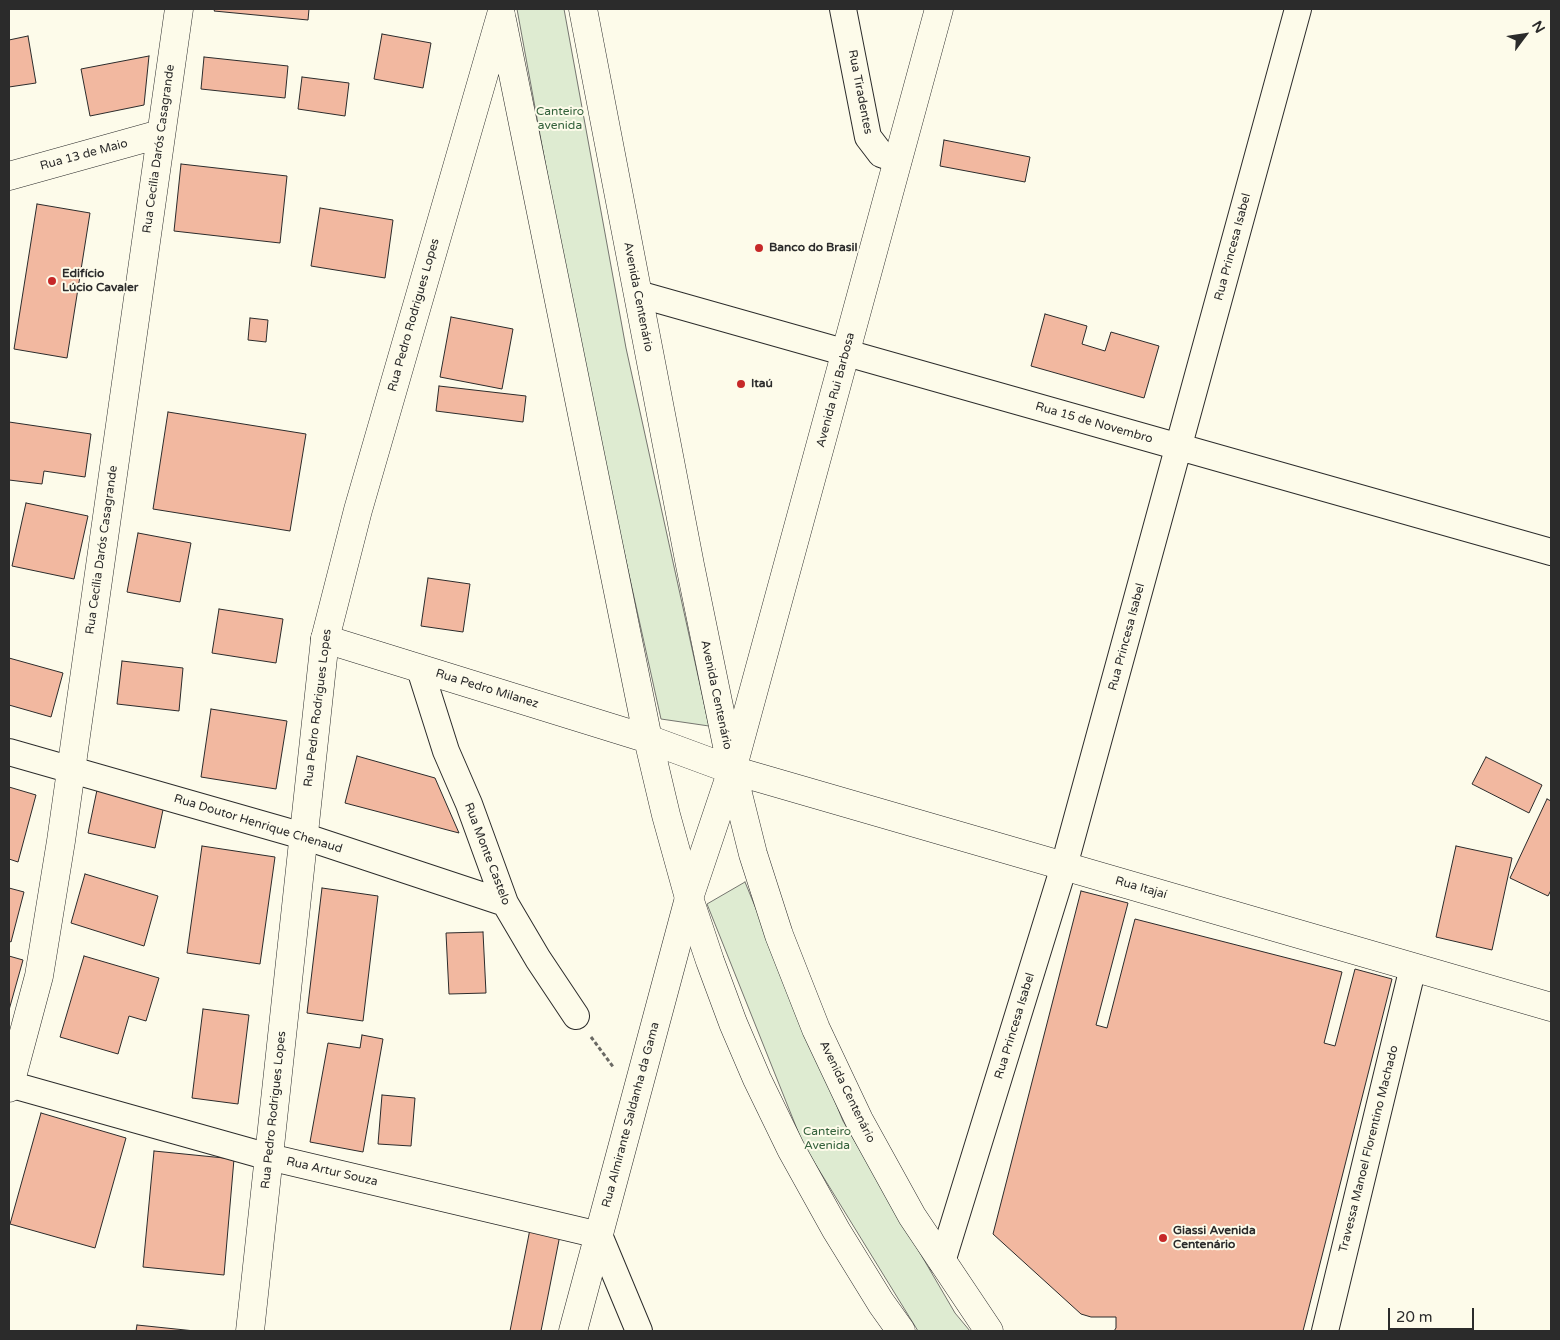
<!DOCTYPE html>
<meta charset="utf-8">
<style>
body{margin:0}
#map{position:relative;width:1560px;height:1340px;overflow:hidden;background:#fdfbea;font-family:"Varela Round",sans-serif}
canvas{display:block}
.frame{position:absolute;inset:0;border:10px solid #2b2b2b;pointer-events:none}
.north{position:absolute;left:1500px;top:10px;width:50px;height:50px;-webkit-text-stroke:4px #fdfbea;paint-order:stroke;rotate:59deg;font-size:14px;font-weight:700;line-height:20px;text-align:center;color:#2b2b2b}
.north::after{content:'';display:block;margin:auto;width:18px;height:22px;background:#2b2b2b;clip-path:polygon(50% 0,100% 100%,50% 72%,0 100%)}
.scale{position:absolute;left:1388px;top:1308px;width:86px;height:22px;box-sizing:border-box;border:2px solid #2b2b2b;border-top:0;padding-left:6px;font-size:15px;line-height:18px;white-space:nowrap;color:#2b2b2b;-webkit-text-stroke:4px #fdfbea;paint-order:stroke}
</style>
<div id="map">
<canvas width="1560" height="1340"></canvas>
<div class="frame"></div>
<div class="north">N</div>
<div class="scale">20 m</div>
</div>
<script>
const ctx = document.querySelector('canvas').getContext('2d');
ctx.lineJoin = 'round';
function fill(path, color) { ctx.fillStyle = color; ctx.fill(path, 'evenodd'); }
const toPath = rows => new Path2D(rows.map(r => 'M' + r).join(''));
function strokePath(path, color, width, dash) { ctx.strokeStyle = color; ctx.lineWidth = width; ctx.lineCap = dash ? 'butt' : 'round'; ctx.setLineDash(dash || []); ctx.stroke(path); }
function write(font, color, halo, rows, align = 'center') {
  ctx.font = font + ' "Varela Round",sans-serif'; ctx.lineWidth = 4; ctx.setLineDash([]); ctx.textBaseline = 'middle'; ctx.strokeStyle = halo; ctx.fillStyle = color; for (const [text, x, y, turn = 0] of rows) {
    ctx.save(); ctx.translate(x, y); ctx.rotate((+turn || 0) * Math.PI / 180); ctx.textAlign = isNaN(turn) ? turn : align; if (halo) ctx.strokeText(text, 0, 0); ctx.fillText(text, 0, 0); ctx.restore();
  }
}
const green = toPath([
 [517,9,564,9,626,348,709,726,661,719,580,353,517,9],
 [745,882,843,1121,955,1313,970,1331,918,1331,803,1144,707,904,745,882]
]);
fill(green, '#deebd1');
strokePath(green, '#74746e', 1);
const building = toPath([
 [215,9,309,9,308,20,214,11,215,9],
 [382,34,431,43,423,88,374,79,382,34],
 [28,36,36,83,9,87,9,40,28,36],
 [149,56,144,105,90,116,81,69,149,56],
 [204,57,288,66,285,98,201,89,204,57],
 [302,77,349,83,345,116,298,109,302,77],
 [944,140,1030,157,1025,182,940,166,944,140],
 [181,164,287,176,280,243,174,231,181,164],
 [37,204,90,213,67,358,14,349,37,204],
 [320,208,393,220,385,278,311,266,320,208],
 [1045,314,1087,326,1082,344,1105,351,1111,332,1159,346,1144,398,1031,366,1045,314],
 [451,317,513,329,502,389,440,377,451,317],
 [250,318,268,320,266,342,248,340,250,318],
 [439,386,526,396,523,422,436,411,439,386],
 [168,412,306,434,290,531,153,509,168,412],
 [9,422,91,434,85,477,44,471,42,484,9,480,9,422],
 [26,503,88,516,74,579,12,566,26,503],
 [138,533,191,543,180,602,127,592,138,533],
 [428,578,470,584,463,632,421,626,428,578],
 [219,609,283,619,276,663,212,653,219,609],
 [9,658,63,673,51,717,9,705,9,658],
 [122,661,183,668,179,711,117,704,122,661],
 [211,709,287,721,276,789,201,777,211,709],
 [357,756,435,778,459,833,345,803,357,756],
 [1486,757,1542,785,1529,813,1472,784,1486,757],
 [9,787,36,795,18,862,9,859,9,787],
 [97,790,164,805,155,848,88,833,97,790],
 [1547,799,1551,801,1551,890,1548,896,1510,878,1547,799],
 [202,846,275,857,260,964,187,953,202,846],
 [1456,846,1512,858,1492,950,1436,937,1456,846],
 [85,874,158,896,144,946,71,923,85,874],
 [9,888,24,892,11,942,9,941,9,888],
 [322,888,378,896,363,1021,307,1013,322,888],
 [1081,891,1128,903,1096,1025,1107,1028,1135,919,1342,972,1324,1043,1335,1046,1355,969,1392,979,1303,1331,1114,1331,1116,1328,1116,1317,1091,1317,1081,1314,993,1234,1081,891],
 [483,932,486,993,449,994,446,933,483,932],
 [9,956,23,960,9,1010,9,956],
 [84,956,159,978,146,1021,129,1016,118,1054,60,1037,84,956],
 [203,1009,249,1015,238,1104,192,1098,203,1009],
 [362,1035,383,1039,363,1152,310,1142,328,1043,360,1048,362,1035],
 [382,1095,415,1098,411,1146,378,1144,382,1095],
 [41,1113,126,1138,95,1248,10,1224,41,1113],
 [154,1151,234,1159,224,1275,143,1267,154,1151],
 [531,1224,561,1230,541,1331,510,1331,531,1224],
 [137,1325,195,1331,136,1331,137,1325]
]);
fill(building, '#f2b8a0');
strokePath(building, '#2b2b2b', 1);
const minor = toPath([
 [843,9,868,137,881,154,898,160],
 [638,294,1551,552],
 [420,669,446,751,469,804,505,903,538,959,576,1016],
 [9,752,303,836,505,903],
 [9,1084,269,1157,599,1235,639,1331],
 [942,1262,1064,866,1298,9],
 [1325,1331,1413,967]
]);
const tertiary = toPath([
 [9,176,160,134],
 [9,1088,39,976,61,841,179,9],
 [573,1331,689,898]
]);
const secondary = toPath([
 [689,898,732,770,939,9],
 [250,1331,325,639]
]);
const primary = toPath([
 [583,9,690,565,732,770,753,854,779,935,816,1029,859,1120,912,1216,989,1331],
 [501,15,358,510,325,639,648,739,732,770,1551,1007],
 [502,20,648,739,666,815,689,898,710,961,733,1023,757,1079,791,1149,836,1230,881,1303,901,1331]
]);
strokePath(minor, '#2b2b2b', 28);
strokePath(tertiary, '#2b2b2b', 29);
strokePath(secondary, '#2b2b2b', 29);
strokePath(primary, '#2b2b2b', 29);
strokePath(toPath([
 [591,1037,614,1068]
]), '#6a6964', 3, [4, 2.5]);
strokePath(minor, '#fdfbea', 26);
strokePath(tertiary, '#fdfbea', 28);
strokePath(secondary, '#fdfbea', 28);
strokePath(primary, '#fdfbea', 28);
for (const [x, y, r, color] of [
 [759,248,5,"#c62828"],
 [52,281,5,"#c62828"],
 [741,384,5,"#c62828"],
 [1163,1238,5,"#c62828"]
]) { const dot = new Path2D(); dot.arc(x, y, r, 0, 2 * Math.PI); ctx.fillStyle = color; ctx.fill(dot); strokePath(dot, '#fdfbea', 2); }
write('12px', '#2b2b2b', '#fdfbea', [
 ["Rua Tiradentes",860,92,79],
 ["Rua Cecília Darós Casagrande",159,149,-82],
 ["Rua 13 de Maio",84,155,-15],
 ["Rua Princesa Isabel",1233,247,-75],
 ["Avenida Centenário",638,297,79],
 ["Rua Pedro Rodrigues Lopes",414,315,-74],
 ["Avenida Rui Barbosa",836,390,-75],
 ["Rua 15 de Novembro",1094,423,16],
 ["Rua Cecília Darós Casagrande",102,550,-82],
 ["Rua Princesa Isabel",1127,637,-75],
 ["Rua Pedro Milanez",487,689,17],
 ["Avenida Centenário",716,695,78],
 ["Rua Pedro Rodrigues Lopes",318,708,-83],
 ["Rua Doutor Henrique Chenaud",258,824,17],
 ["Rua Monte Castelo",487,854,69],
 ["Rua Itajaí",1141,888,16],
 ["Rua Princesa Isabel",1015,1026,-73],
 ["Avenida Centenário",847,1092,64],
 ["Rua Pedro Rodrigues Lopes",274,1110,-84],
 ["Rua Almirante Saldanha da Gama",631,1115,-75],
 ["Travessa Manoel Florentino Machado",1369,1149,-76],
 ["Rua Artur Souza",332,1172,13]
]);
write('12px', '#34623c', '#fdfbea', [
 ["Canteiro",560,112],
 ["avenida",560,126],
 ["Canteiro",827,1132],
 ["Avenida",827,1146]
]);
write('bold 12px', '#2b2b2b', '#fdfbea', [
 ["Banco do Brasil",769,248],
 ["Edifício",62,274],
 ["Lúcio Cavaler",62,288],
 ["Itaú",751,384],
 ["Giassi Avenida",1173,1231],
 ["Centenário",1173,1245]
], 'left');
</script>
